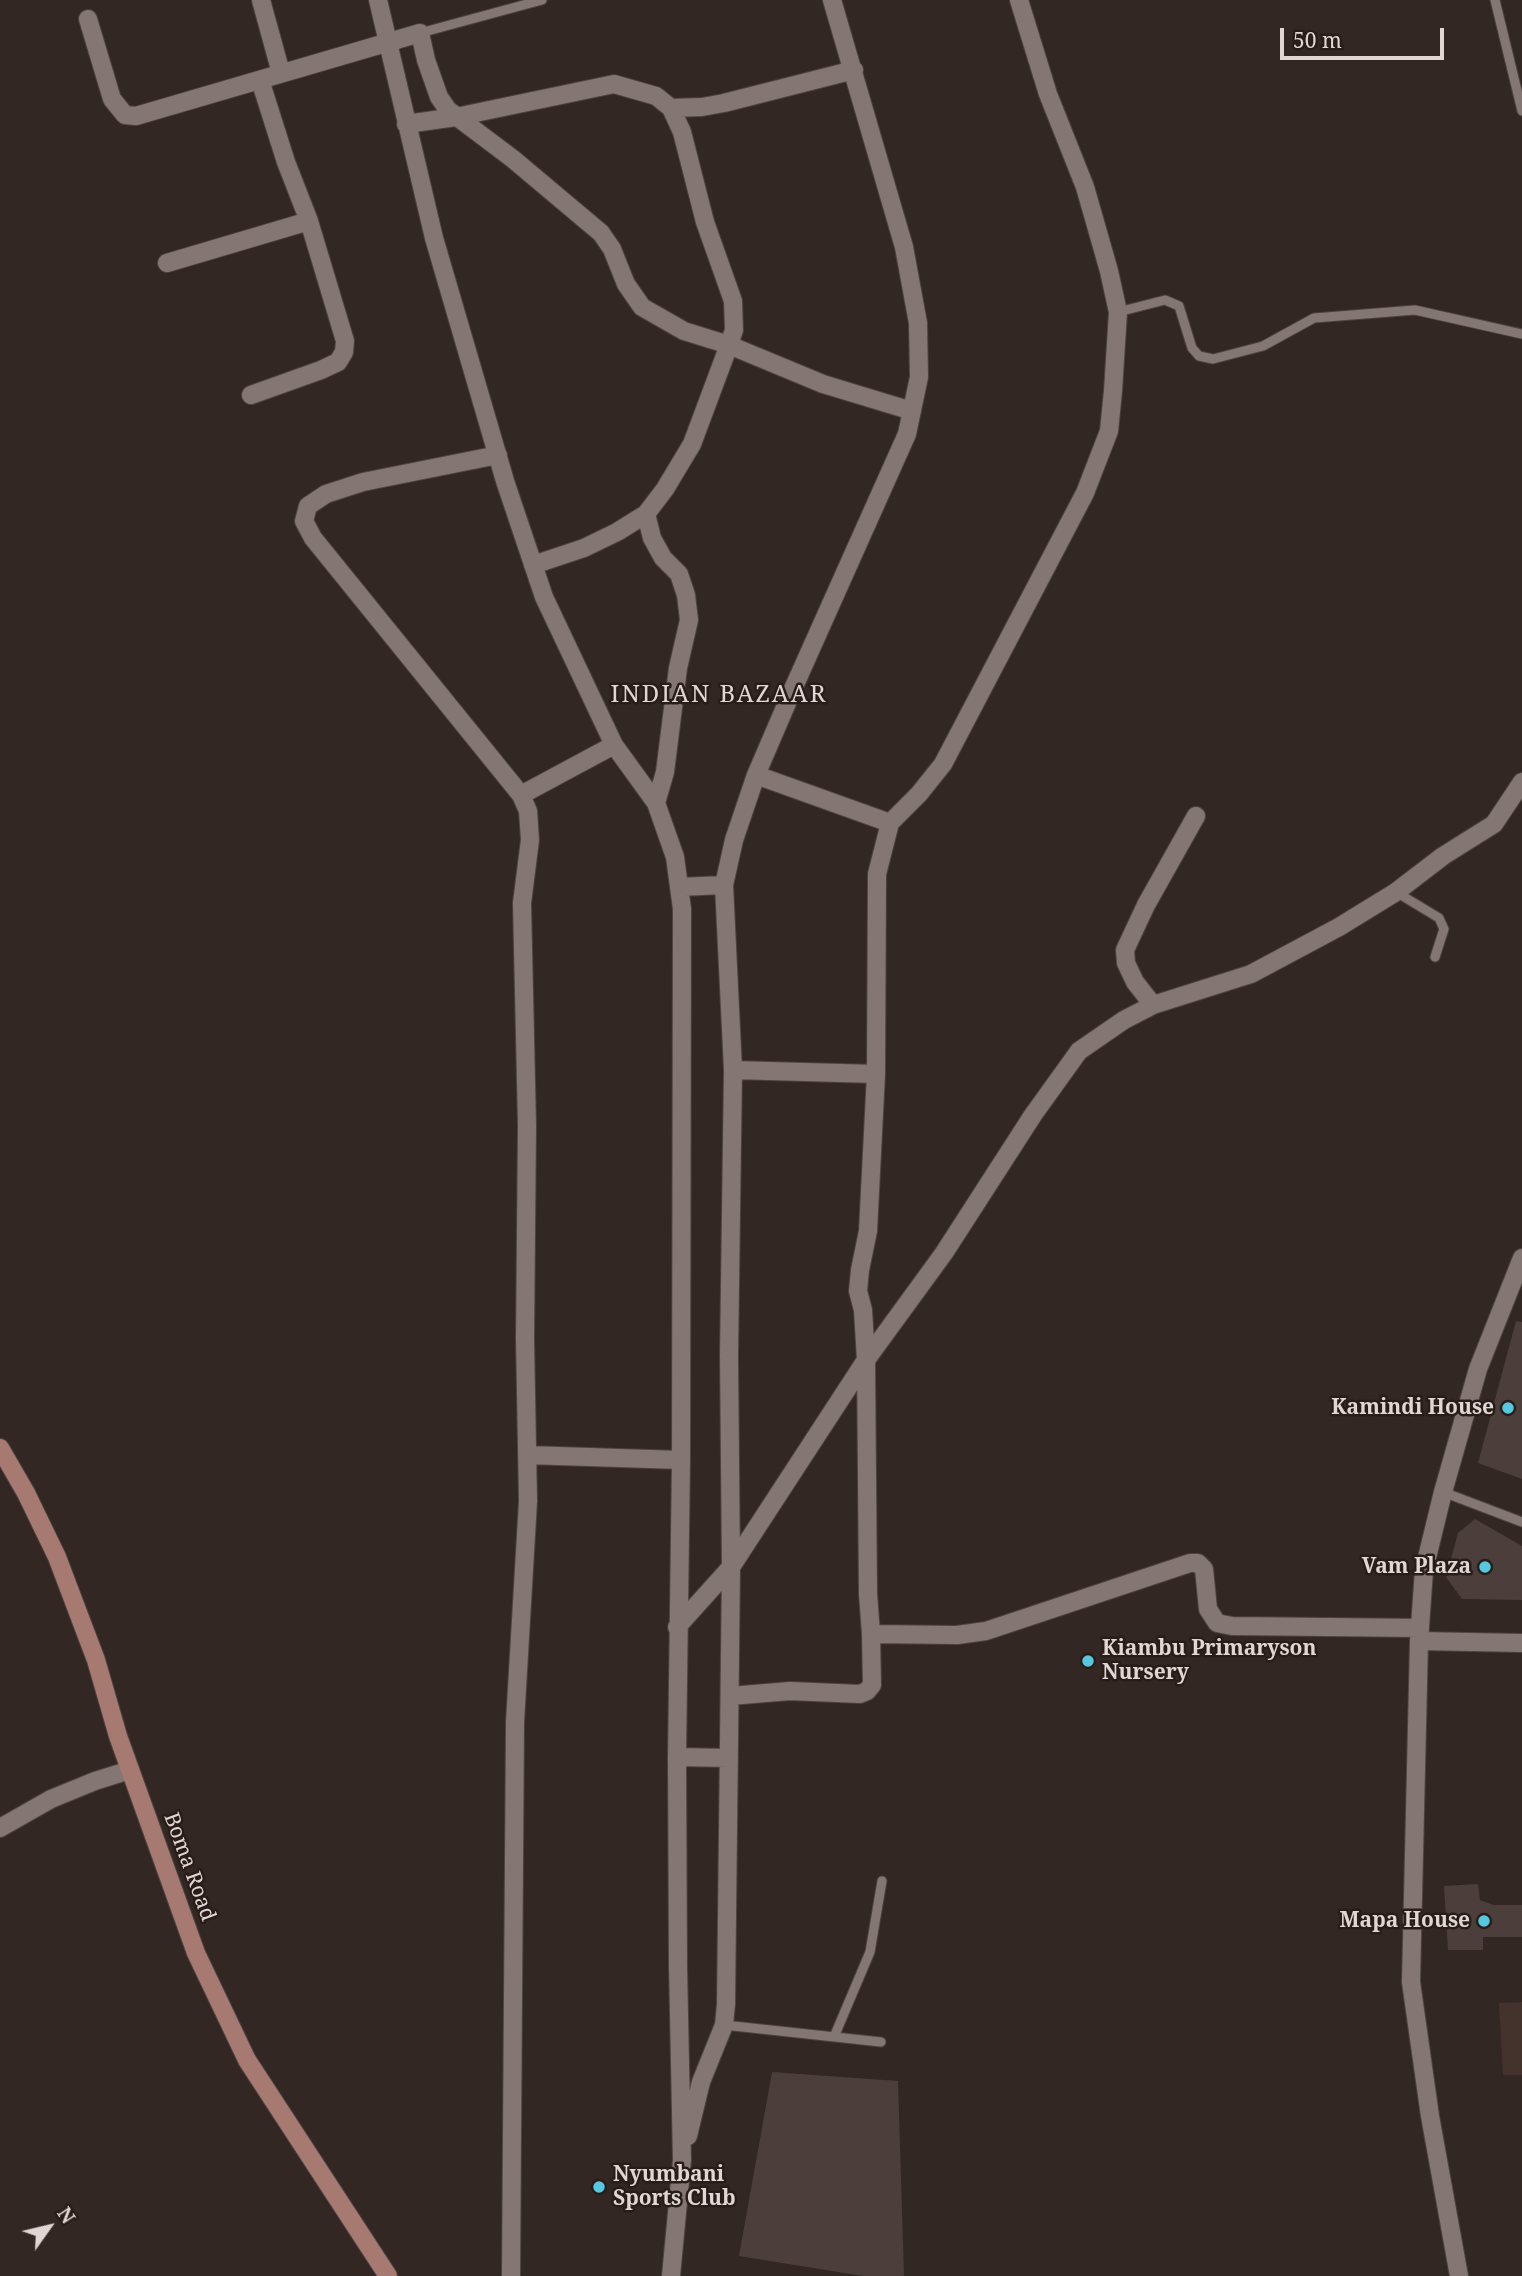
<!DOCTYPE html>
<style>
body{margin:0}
#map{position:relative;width:1522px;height:2276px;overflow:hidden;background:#332724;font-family:"Noto Serif",serif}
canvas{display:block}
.north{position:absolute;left:14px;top:2192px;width:70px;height:70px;-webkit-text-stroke:5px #291d1a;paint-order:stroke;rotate:56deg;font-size:19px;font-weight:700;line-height:28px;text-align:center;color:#e0d7d5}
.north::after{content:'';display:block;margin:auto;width:24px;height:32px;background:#e0d7d5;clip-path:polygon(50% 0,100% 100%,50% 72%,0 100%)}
.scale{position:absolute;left:1280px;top:28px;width:164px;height:32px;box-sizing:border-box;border:4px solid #e0d7d5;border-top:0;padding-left:9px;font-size:21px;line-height:24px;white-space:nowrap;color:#e0d7d5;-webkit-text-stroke:5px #291d1a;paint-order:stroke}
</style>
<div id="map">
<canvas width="1522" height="2276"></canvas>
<div class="north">N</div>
<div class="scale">50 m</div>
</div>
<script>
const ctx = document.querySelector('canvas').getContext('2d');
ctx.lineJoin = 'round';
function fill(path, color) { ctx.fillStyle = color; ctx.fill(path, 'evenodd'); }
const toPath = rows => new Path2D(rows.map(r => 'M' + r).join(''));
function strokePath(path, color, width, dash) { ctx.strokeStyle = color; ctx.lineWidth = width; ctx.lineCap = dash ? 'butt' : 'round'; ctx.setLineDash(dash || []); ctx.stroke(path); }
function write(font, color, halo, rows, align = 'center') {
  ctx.font = font + ' "Noto Serif",serif'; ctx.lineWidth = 5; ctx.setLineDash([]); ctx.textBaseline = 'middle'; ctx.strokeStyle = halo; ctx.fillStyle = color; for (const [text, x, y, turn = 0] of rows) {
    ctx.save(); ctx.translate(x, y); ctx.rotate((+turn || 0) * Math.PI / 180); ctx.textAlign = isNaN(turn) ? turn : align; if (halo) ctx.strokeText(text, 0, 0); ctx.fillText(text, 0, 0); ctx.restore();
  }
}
fill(toPath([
 [1522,2002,1522,2075,1503,2075,1499,2003]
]), '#44322d');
fill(toPath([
 [1516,1321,1522,1322,1522,1479,1478,1463],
 [1475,1519,1522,1546,1522,1600,1462,1599,1446,1577,1458,1533],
 [1478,1884,1480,1900,1493,1905,1522,1905,1522,1937,1483,1937,1483,1950,1448,1950,1444,1886],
 [772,2072,898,2081,904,2276,863,2276,739,2256]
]), '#4c3e3b');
const lane = toPath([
 [1495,0,1522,111],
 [420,33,542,0],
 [1118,312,1165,300,1179,306,1192,348,1199,356,1213,359,1263,346,1314,318,1415,310,1522,334],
 [1396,892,1439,918,1444,929,1435,957],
 [1443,1492,1522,1522],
 [724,2025,881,2042],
 [834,2037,870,1952,882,1881]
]);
const street = toPath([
 [261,0,281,73],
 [378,0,434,238,505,481,544,597,614,745,656,803,675,857,682,909,681,1460,677,1757,678,1966,682,2160,671,2276],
 [1019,0,1048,94,1085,187,1109,271,1118,312,1113,391,1109,431,1085,493,943,764,919,794,890,823,877,874,876,1074,868,1231,860,1270,858,1291,863,1310,866,1360,868,1594,871,1634,957,1635,986,1631,1190,1563,1198,1563,1204,1569,1208,1609,1217,1623,1232,1626,1420,1628],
 [88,19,112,99,125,115,136,116,420,33,426,60,439,97,448,110,513,159,601,233,612,249,626,284,642,307,684,331,729,345,823,384,912,411],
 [671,108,702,107,724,103,854,70],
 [406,124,456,117,614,84,656,96,671,108,682,132,705,222,733,301,734,330,729,345,692,444,665,489,646,514,617,532,584,548,533,565],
 [167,263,309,221],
 [251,395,321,370,338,362,344,352,345,341,309,221,286,162,260,80],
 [498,455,363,482,326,494,308,506,304,521,313,538,521,795,528,811,530,840,522,903,527,1126,525,1339,528,1501,515,1722,511,2276],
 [646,514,652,538,663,558,679,574,686,595,689,620,678,668,665,772,656,803],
 [756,775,890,823],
 [521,795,614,745],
 [679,887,724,885],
 [1153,1005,1135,982,1126,963,1125,950,1146,905,1196,816],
 [733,1070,876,1074],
 [527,1455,681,1460],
 [677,1627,731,1567,729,1356,733,1070,724,885,734,840,756,775,793,689,907,434,919,377,918,323,904,247,832,0],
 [1419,1641,1522,1643],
 [730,1696,790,1691,860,1694,867,1691,872,1685,871,1634],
 [677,1757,729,1758],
 [0,1828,51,1799,95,1781,130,1770],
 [688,2136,701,2082,724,2025,726,2004,731,1567,866,1360,944,1253,1033,1115,1079,1051,1124,1020,1153,1005,1251,974,1339,927,1396,892,1443,856,1494,824,1522,782],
 [1459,2276,1430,2116,1411,1982,1419,1641,1424,1570,1443,1492,1478,1369,1522,1258]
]);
const secondary = toPath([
 [0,1448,26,1493,57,1557,96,1660,118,1736,196,1953,247,2060,388,2276]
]);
strokePath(lane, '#4d4341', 11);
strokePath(street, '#4d4341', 20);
strokePath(secondary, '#4d4341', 20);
strokePath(lane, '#847672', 9);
strokePath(street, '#847672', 18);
strokePath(secondary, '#a67a71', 18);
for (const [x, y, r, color] of [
 [1508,1408,7,"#56c9e0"],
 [1485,1567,7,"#56c9e0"],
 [1088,1661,7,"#56c9e0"],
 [1484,1921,7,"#56c9e0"],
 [599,2187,7,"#56c9e0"]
]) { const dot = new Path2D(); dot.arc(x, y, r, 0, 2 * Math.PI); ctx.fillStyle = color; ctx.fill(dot); strokePath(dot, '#291d1a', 2.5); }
write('bold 21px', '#e0d7d5', '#291d1a', [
 ["Kamindi House",1494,1408],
 ["Vam Plaza",1471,1567],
 ["Kiambu Primaryson",1102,1649,"left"],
 ["Nursery",1102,1673,"left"],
 ["Mapa House",1470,1921],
 ["Nyumbani",613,2175,"left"],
 ["Sports Club",613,2199,"left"]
], 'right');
write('21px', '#e0d7d5', '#291d1a', [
 ["Boma Road",189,1867,70]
]);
ctx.letterSpacing = '2px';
write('24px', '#e0d7d5', '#291d1a', [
 ["INDIAN BAZAAR",719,695]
]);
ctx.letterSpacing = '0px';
</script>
